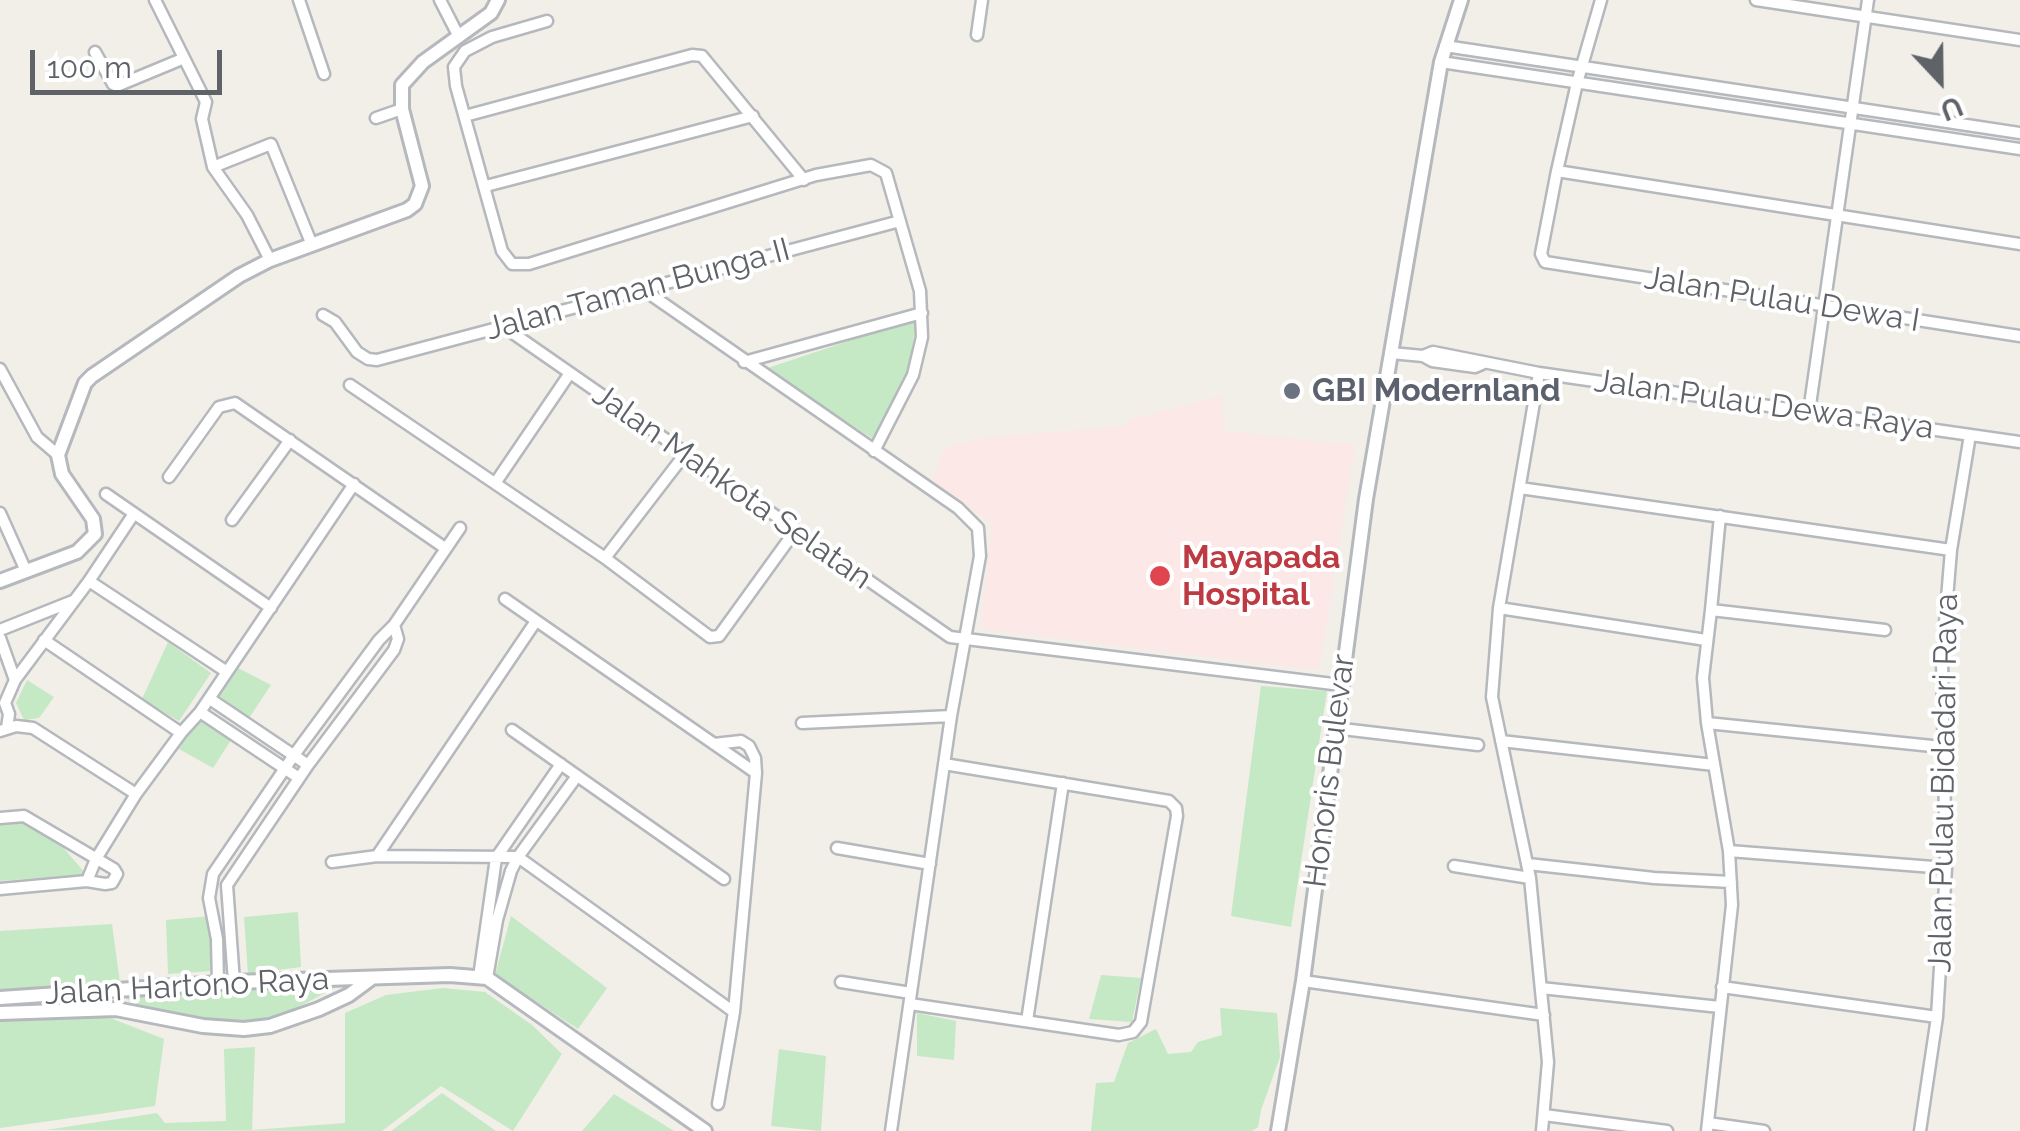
<!DOCTYPE html>
<style>
body{margin:0}
#map{position:relative;width:2020px;height:1131px;overflow:hidden;background:#f1efe8;font-family:Raleway,sans-serif}
canvas{display:block}
.north{position:absolute;left:1890px;top:30px;width:100px;height:100px;-webkit-text-stroke:8px #fff;paint-order:stroke;rotate:158deg;font-size:28px;font-weight:700;line-height:40px;text-align:center;color:#5f6368}
.north::after{content:'';display:block;margin:auto;width:35px;height:45px;background:#5f6368;clip-path:polygon(50% 0,100% 100%,50% 72%,0 100%)}
.scale{position:absolute;left:30px;top:50px;width:192px;height:45px;box-sizing:border-box;border:5px solid #5f6368;border-top:0;padding-left:12px;font-size:30px;line-height:35px;white-space:nowrap;color:#5f6368;-webkit-text-stroke:8px #fff;paint-order:stroke}
</style>
<div id="map">
<canvas width="2020" height="1131"></canvas>
<div class="north">U</div>
<div class="scale">100 m</div>
</div>
<script>
const ctx = document.querySelector('canvas').getContext('2d');
ctx.lineJoin = 'round';
function fill(path, color) { ctx.fillStyle = color; ctx.fill(path, 'evenodd'); }
const toPath = rows => new Path2D(rows.map(r => 'M' + r).join(''));
function strokePath(path, color, width, dash) { ctx.strokeStyle = color; ctx.lineWidth = width; ctx.lineCap = dash ? 'butt' : 'round'; ctx.setLineDash(dash || []); ctx.stroke(path); }
function write(font, color, halo, rows, align = 'center') {
  ctx.font = font + ' Raleway,sans-serif'; ctx.lineWidth = 8; ctx.setLineDash([]); ctx.textBaseline = 'middle'; ctx.strokeStyle = halo; ctx.fillStyle = color; for (const [text, x, y, turn = 0] of rows) {
    ctx.save(); ctx.translate(x, y); ctx.rotate((+turn || 0) * Math.PI / 180); ctx.textAlign = isNaN(turn) ? turn : align; if (halo) ctx.strokeText(text, 0, 0); ctx.fillText(text, 0, 0); ctx.restore();
  }
}
fill(toPath([
 [1221,396,1225,431,1355,445,1319,670,981,629,992,523,931,483,944,448,981,438,1127,426,1131,419]
]), '#fce8e6');
fill(toPath([
 [917,318,906,381,872,438,765,369],
 [168,642,211,673,179,721,142,699],
 [238,668,271,685,249,718,218,695],
 [27,680,54,697,39,718,24,720,16,703],
 [1261,686,1327,691,1291,927,1231,916],
 [197,718,233,737,213,768,179,749],
 [12,819,53,836,86,874,0,881,0,823],
 [298,912,301,967,248,974,244,917],
 [211,916,212,971,168,974,166,920],
 [511,916,607,988,578,1029,495,975],
 [112,924,120,983,61,999,0,1003,0,931],
 [1101,975,1141,978,1132,1022,1089,1019],
 [232,985,336,987,276,1019,214,1026,148,1018,125,997],
 [443,988,485,992,532,1025,562,1054,513,1131,441,1086,382,1131,46,1130,157,1113,165,1123,226,1121,224,1049,255,1047,252,1130,345,1123,345,1013,386,995],
 [85,1008,164,1039,155,1106,0,1128,0,1022],
 [1220,1008,1277,1013,1280,1057,1261,1110,1258,1127,1252,1131,1091,1131,1096,1083,1114,1082,1128,1043,1156,1029,1168,1054,1191,1052,1198,1042,1222,1035],
 [917,1013,956,1021,954,1060,917,1056],
 [779,1049,826,1056,821,1131,771,1126],
 [442,1093,496,1131,391,1131],
 [614,1094,674,1131,582,1131]
]), '#c5e8c5');
const minor = toPath([
 [155,0,206,102,202,119,213,167,247,215,270,260],
 [299,0,324,74],
 [440,0,459,37],
 [1601,0,1577,83,1557,171,1541,254,1545,262,2020,336],
 [1756,0,2020,40],
 [547,21,492,37,465,51,454,67,456,86,502,251,512,264,529,264,816,175,871,165,886,173,920,291,922,337,913,375,874,451],
 [977,35,982,0],
 [1445,46,2020,133],
 [95,52,113,84,117,86,182,59],
 [1441,62,2020,149],
 [465,116,692,55,702,56,804,180],
 [376,118,402,109],
 [213,167,271,144,312,245],
 [1557,171,2020,244],
 [486,186,753,116],
 [644,290,958,508,978,528,980,556,951,716,891,1131],
 [323,315,335,322,357,352,368,359,377,360,900,221],
 [504,327,950,637,1341,685],
 [1391,353,1423,356,1433,352,1539,373,2020,442],
 [1423,356,1432,361,1475,367,1482,364],
 [744,362,922,313],
 [0,369,37,437,58,455],
 [1539,373,1499,608,1492,697,1530,878,1548,1062,1542,1131],
 [350,385,605,558,710,637,719,636,795,531],
 [1809,412,1868,0],
 [169,477,219,407,235,403,445,548],
 [496,482,570,373],
 [1520,488,1951,550],
 [106,494,271,608],
 [0,513,26,571],
 [1720,516,1711,610,1885,630],
 [232,520,290,440],
 [605,558,685,454],
 [89,581,227,672],
 [505,599,756,773],
 [1499,608,1706,640],
 [394,625,460,528],
 [0,630,73,601],
 [0,638,15,680],
 [44,640,181,733],
 [210,699,308,765],
 [200,712,299,778],
 [802,723,951,716],
 [1707,723,1942,747],
 [7,728,9,714,5,703,15,680,89,581,133,515],
 [1334,728,1478,745],
 [512,730,724,879],
 [0,731,16,726,33,728,136,794],
 [1501,741,1714,765],
 [714,744,741,741,749,746,755,758,756,773,734,1012,718,1104],
 [0,818,24,816,114,869,117,874,112,883,105,884,87,881,0,889],
 [837,848,930,864],
 [1729,851,1946,868],
 [377,856,536,621],
 [332,862,377,856,518,857,734,1012],
 [1528,864,1654,878,1731,882],
 [1454,866,1530,878],
 [87,881,96,859,136,794,181,733,200,712,354,484],
 [479,977,496,858,561,764],
 [487,978,497,920,511,871,518,857,577,776],
 [1303,981,1544,1015],
 [218,982,217,939,209,898,213,874,294,755,379,640,394,625,398,639,394,650,308,765,227,885,234,982],
 [841,982,911,993],
 [1722,987,1937,1017],
 [1541,988,1720,1007],
 [910,1004,1119,1035,1133,1032,1141,1022,1177,816,1176,808,1169,801,944,764],
 [1027,1021,1063,783],
 [1544,1115,1667,1131],
 [1708,1123,1764,1131],
 [1707,1131,1732,905,1729,851,1707,723,1703,678,1711,610],
 [1920,1131,1937,1017,1946,868,1942,660,1951,550,1970,435]
]);
const tertiary = toPath([
 [0,581,77,552,95,534,93,519,62,474,58,455,85,383,92,376,239,276,270,260,407,210,415,204,422,186,402,109,402,85,423,62,491,13,498,0],
 [0,998,234,982,450,975,487,978,705,1131],
 [0,1013,116,1009,203,1026,244,1029,270,1026,319,1009,349,995,372,978],
 [1278,1131,1303,981,1366,499,1441,62,1461,0]
]);
strokePath(minor, '#b5b8bc', 15);
strokePath(tertiary, '#b5b8bc', 18);
strokePath(minor, '#fff', 10);
strokePath(tertiary, '#fff', 12);
for (const [x, y, r, color] of [
 [1292,391,10,"#6b7280"],
 [1160,576,12,"#e0444e"]
]) { const dot = new Path2D(); dot.arc(x, y, r, 0, 2 * Math.PI); ctx.fillStyle = color; ctx.fill(dot); strokePath(dot, '#fff', 4); }
write('32px', '#5f6368', '#fff', [
 ["Jalan Taman Bunga II",638,290,-15],
 ["Jalan Pulau Dewa I",1782,300,9],
 ["Jalan Pulau Dewa Raya",1764,405,8],
 ["Jalan Mahkota Selatan",732,487,35],
 ["Honoris Bulevar",1330,771,-83],
 ["Jalan Pulau Bidadari Raya",1944,783,-89],
 ["Jalan Hartono Raya",187,987,-3]
]);
write('bold 32px', '#5b616d', '#fff', [
 ["GBI Modernland",1312,391]
], 'left');
write('bold 32px', '#be3a42', '#fff', [
 ["Mayapada",1182,558],
 ["Hospital",1182,595]
], 'left');
</script>
